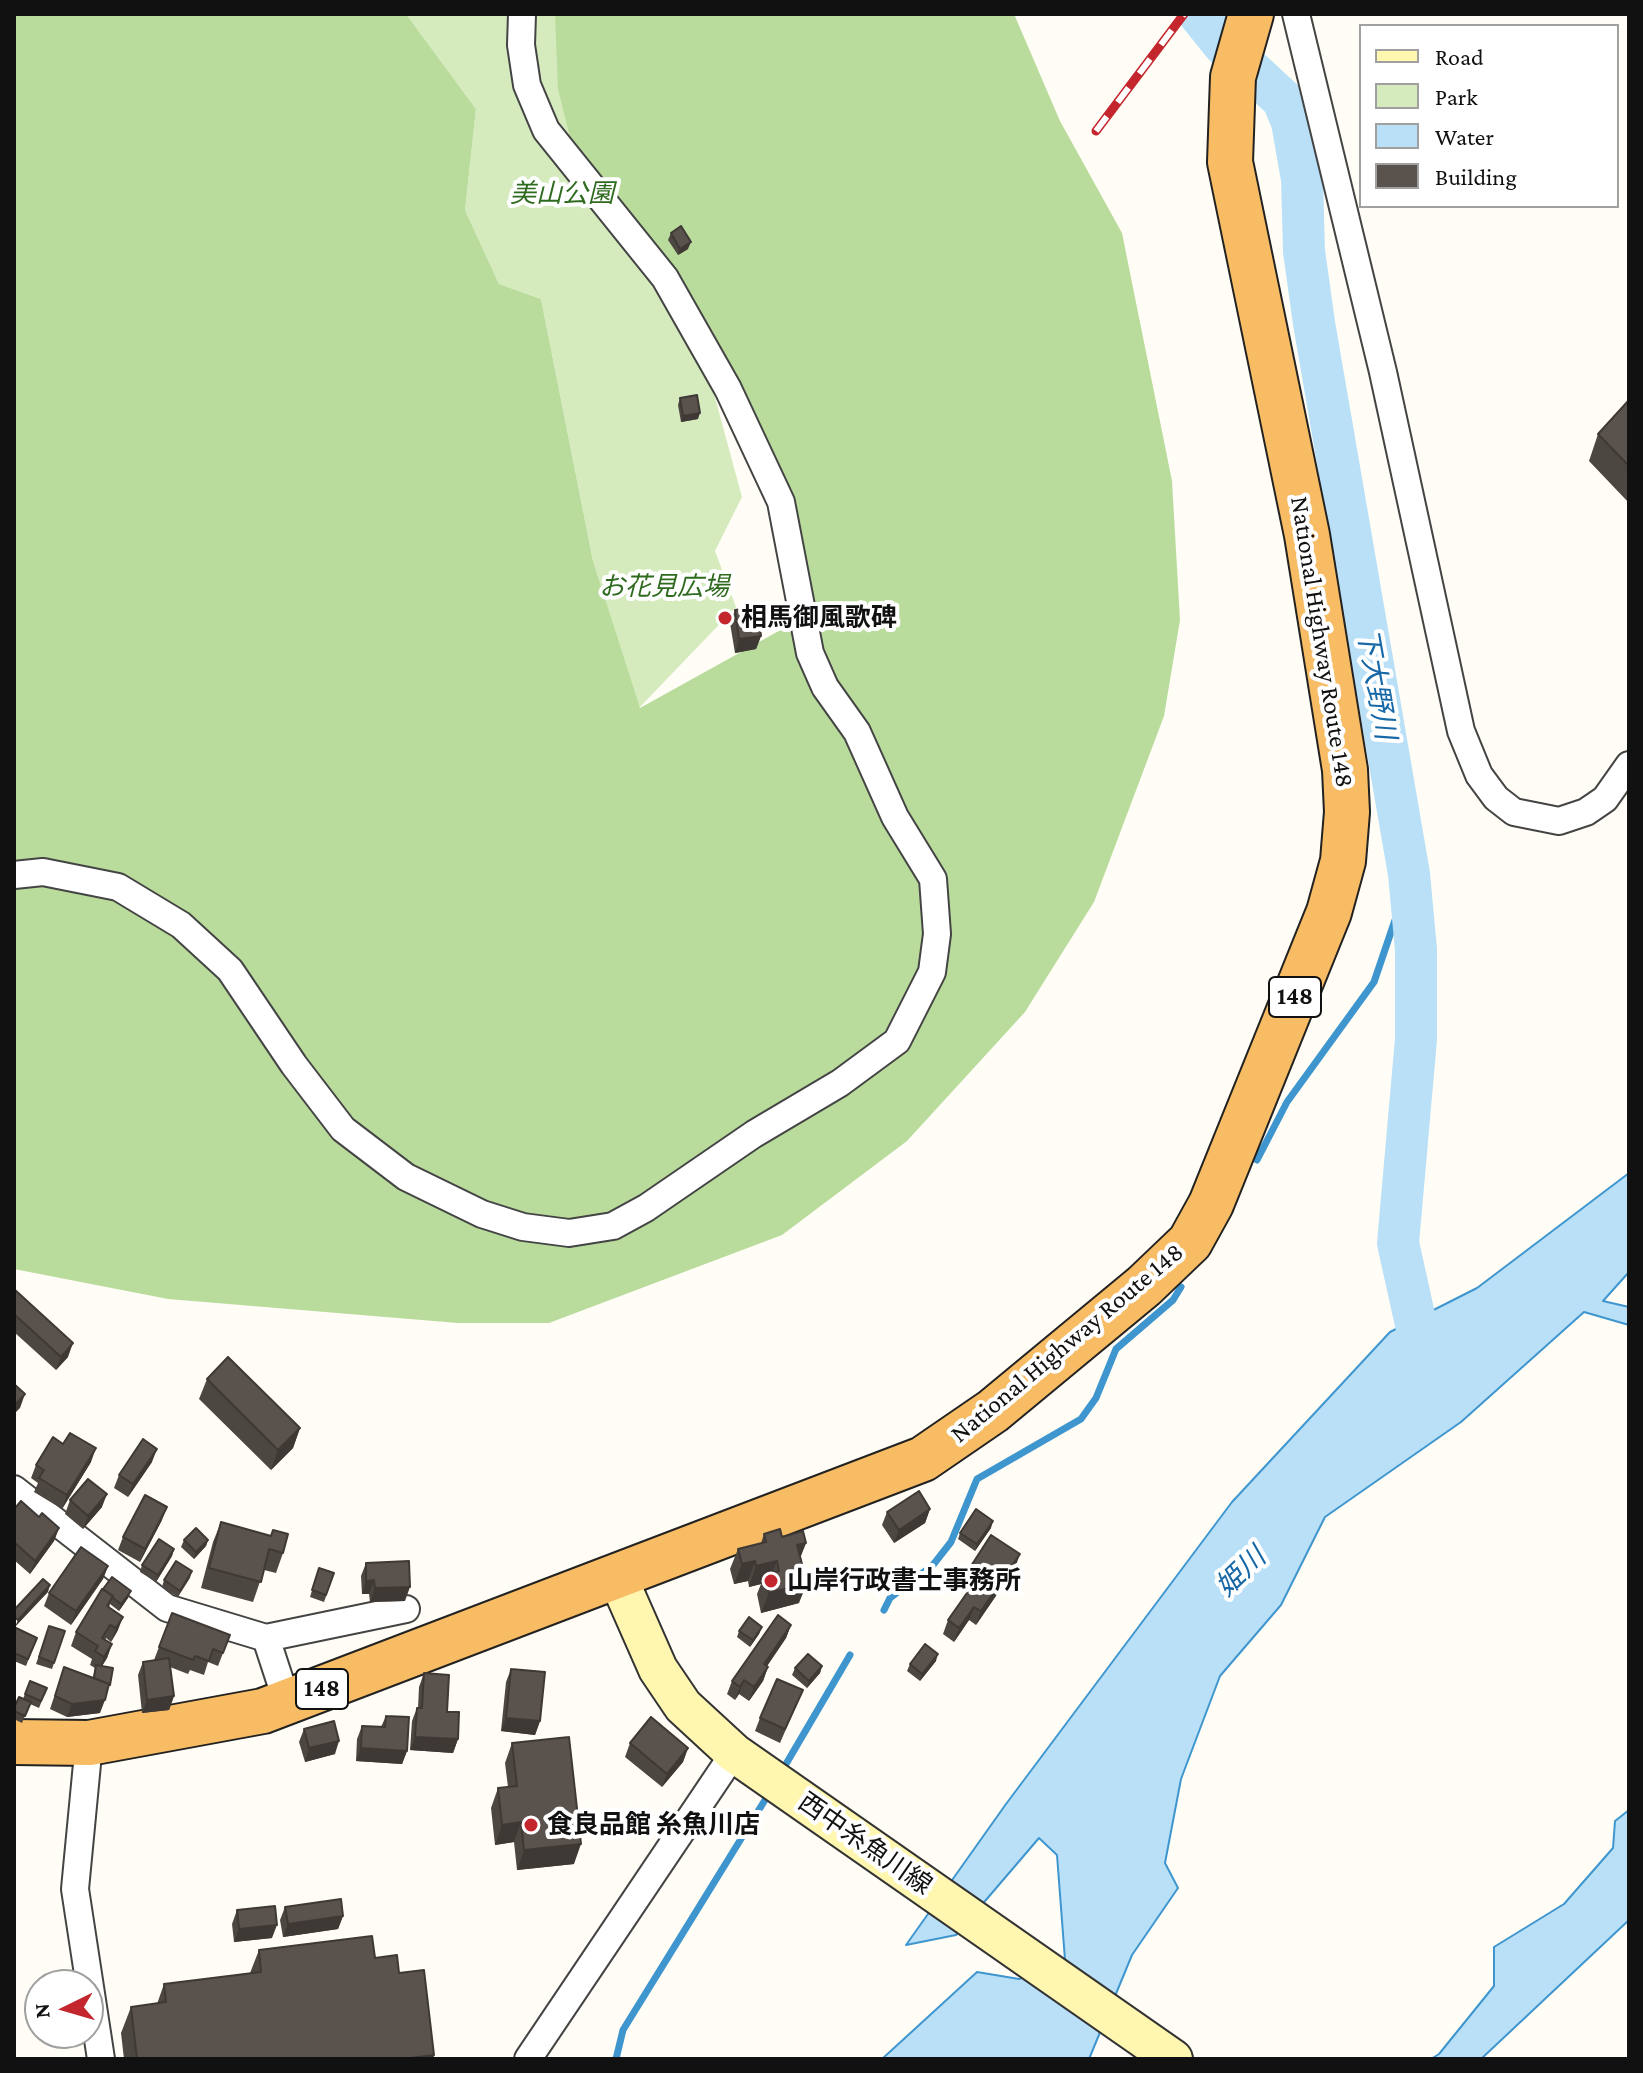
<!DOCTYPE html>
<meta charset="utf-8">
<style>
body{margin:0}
#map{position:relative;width:1643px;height:2073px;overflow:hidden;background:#fffdf5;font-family:"Crimson Pro",serif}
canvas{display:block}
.frame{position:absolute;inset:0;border:16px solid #111;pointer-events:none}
.legend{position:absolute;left:1359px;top:24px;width:260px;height:184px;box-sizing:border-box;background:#fff;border:2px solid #a0a0a0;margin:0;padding:10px 14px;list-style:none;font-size:24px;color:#111}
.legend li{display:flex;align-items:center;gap:16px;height:40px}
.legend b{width:40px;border:2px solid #a0a0a0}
.north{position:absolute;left:24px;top:1969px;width:80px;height:80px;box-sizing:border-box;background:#fff;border:2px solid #a0a0a0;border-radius:50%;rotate:265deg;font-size:22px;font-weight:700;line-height:32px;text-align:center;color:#111}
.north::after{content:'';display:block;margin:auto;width:28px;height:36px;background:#c4262e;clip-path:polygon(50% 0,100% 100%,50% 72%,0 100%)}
</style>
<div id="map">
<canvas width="1643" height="2073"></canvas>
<div class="frame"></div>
<ul class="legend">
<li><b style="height:10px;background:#fff6b0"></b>Road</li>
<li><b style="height:22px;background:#d5ebbd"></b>Park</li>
<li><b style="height:22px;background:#b9e0f7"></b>Water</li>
<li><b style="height:22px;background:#5a524d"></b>Building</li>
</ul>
<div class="north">N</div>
</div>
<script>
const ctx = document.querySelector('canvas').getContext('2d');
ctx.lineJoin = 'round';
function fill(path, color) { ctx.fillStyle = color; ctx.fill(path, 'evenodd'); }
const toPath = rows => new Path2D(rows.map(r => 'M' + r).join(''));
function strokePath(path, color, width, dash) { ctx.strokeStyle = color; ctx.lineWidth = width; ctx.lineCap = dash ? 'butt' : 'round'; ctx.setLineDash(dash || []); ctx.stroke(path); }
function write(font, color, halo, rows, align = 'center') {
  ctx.font = font + ' "Crimson Pro","Noto Sans JP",serif'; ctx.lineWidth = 8; ctx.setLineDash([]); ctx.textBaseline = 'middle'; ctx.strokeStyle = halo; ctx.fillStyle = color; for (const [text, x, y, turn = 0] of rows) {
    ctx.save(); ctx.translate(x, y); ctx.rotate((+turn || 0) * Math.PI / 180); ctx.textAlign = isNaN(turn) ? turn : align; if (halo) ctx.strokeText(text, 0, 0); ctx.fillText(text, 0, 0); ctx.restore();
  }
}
fill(toPath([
 [406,14,611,14,742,497,715,551,736,607,639,708,593,561,541,299,499,284,465,210,476,109]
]), '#d5ebbd');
fill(toPath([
 [14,14,406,14,476,109,465,210,499,284,541,299,593,561,640,708,786,627,803,584,793,514,572,145,558,89,555,14,1014,14,1060,121,1122,233,1172,481,1180,620,1164,716,1094,902,1025,1012,907,1141,782,1235,549,1323,458,1323,168,1299,14,1269]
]), '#b9dc9c');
const water = toPath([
 [1629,1173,1629,1272,1603,1301,1629,1307,1629,1325,1584,1312,1461,1422,1325,1517,1281,1605,1220,1676,1181,1779,1165,1863,1178,1888,1132,1955,1089,2059,882,2059,977,1972,1019,1979,1065,1960,1057,1855,1039,1838,956,1935,906,1945,1006,1804,1232,1502,1390,1332,1477,1288,1629,1173],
 [1629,1810,1629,1920,1481,2059,1431,2059,1439,2054,1494,1986,1494,1947,1564,1904,1613,1848,1615,1821,1629,1810]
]);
fill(water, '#b9e0f7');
strokePath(water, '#3f96cf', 2);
strokePath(toPath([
 [1257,1160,1287,1102,1374,982,1409,879],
 [884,1610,890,1598,933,1565,951,1542,977,1479,1081,1419,1096,1398,1116,1349,1173,1300,1181,1287],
 [786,1764,850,1655],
 [616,2059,623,2030,765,1800]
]), '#3f96cf', 7);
strokePath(toPath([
 [1199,14,1224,45,1283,100,1292,122,1302,179,1304,251,1314,323,1409,874,1416,950,1416,1039,1398,1243,1427,1374]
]), '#b9e0f7', 42);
const minor = toPath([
 [1296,14,1383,372,1461,731,1479,775,1496,798,1514,812,1559,821,1586,812,1605,799,1629,765],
 [14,875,43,872,118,887,181,925,230,970,294,1065,343,1129,406,1177,482,1214,523,1227,569,1233,613,1226,646,1208,754,1134,840,1083,897,1041,932,972,937,934,933,879,895,817,857,732,825,687,810,653,781,502,728,389,665,278,546,130,527,85,521,45,522,14],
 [14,1489,167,1608,266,1638,287,1702],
 [266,1638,406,1609],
 [89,1743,75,1889,101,2059],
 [528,2059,734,1753]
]);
const secondary = toPath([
 [617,1576,658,1669,683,1706,734,1753,1173,2059]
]);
const trunk = toPath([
 [14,1742,89,1743,263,1711,923,1459,993,1411,1144,1286,1190,1242,1211,1204,1329,912,1343,861,1347,812,1345,770,1307,535,1230,162,1233,77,1251,14]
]);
strokePath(minor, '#444', 30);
strokePath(secondary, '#333', 42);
strokePath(trunk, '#222', 48);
strokePath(minor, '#fff', 26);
strokePath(secondary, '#fff6b0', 38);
strokePath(trunk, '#f7bc64', 44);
const rail = toPath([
 [1096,131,1184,14]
]);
strokePath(rail, '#c4262e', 9);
strokePath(rail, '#fff', 6, [18]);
fill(toPath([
 [671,233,688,249,678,255,668,240],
 [680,398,698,419,681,422,678,405],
 [1629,400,1629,503,1589,461,1598,434],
 [735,610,761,636,756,649,735,653,730,623],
 [14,1289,68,1357,56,1370,14,1332],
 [207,1379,300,1428,293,1448,271,1470,199,1399],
 [91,1462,62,1509,34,1492,38,1483,31,1478,36,1465],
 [152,1462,128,1497,114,1488,119,1475],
 [70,1500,102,1507,83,1529,65,1514],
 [14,1505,59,1528,54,1541,30,1574,14,1560],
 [930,1509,925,1523,894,1543,882,1525,887,1512],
 [162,1520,140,1562,118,1550,123,1537],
 [221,1522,283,1553,276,1573,264,1570,253,1602,201,1588,213,1542],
 [991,1528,975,1551,958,1539,960,1533],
 [764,1534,806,1543,800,1558,799,1603,761,1613,757,1594,761,1584,749,1587,748,1581,734,1584,730,1569,738,1549,761,1543],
 [184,1540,208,1540,206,1546,194,1559,181,1547],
 [174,1549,172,1556,156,1582,140,1572,142,1565],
 [366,1563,405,1601,370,1602,369,1594,362,1594,361,1576],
 [108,1566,103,1579,71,1625,44,1606,49,1593],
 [971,1566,1015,1568,976,1625,969,1620,954,1642,943,1634,948,1620,973,1584,966,1579],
 [319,1568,334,1573,324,1602,310,1597],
 [192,1571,190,1578,178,1597,162,1587,164,1580],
 [102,1589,131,1591,128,1598,119,1611,110,1604,109,1608,118,1630,111,1642,106,1638,105,1640,112,1644,107,1658,102,1666,100,1713,67,1717,50,1709,64,1667,93,1677,95,1668,90,1665,92,1659,71,1646,76,1632],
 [172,1613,230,1635,218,1666,208,1662,204,1675,190,1670,188,1674,170,1667,174,1696,169,1710,142,1713,138,1675,143,1662,154,1660],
 [791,1625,786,1638,767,1666,768,1667,763,1681,749,1701,739,1694,735,1700,727,1694,732,1681],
 [49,1626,65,1631,52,1669,36,1664],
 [762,1627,759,1634,750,1647,737,1637,739,1631],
 [14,1633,37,1638,26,1666,14,1661],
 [936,1661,920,1681,907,1671,910,1664],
 [822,1666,820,1673,807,1688,792,1675,795,1668],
 [511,1669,540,1721,535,1735,501,1731,506,1682],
 [424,1673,447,1712,458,1739,453,1753,410,1750,412,1721,417,1708,418,1708,419,1687],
 [30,1681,47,1688,39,1708,30,1704,22,1723,14,1719,14,1708,23,1699],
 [803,1690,780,1743,755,1731,760,1718],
 [386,1716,407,1751,402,1764,356,1761,357,1739,362,1726,381,1727],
 [304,1729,335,1754,305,1762,299,1742],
 [512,1743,574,1864,517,1870,514,1842,495,1845,491,1808,498,1788,508,1787,505,1763],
 [630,1743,688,1748,683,1762,662,1787,625,1757],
 [285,1907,343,1916,338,1929,283,1937,280,1920],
 [237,1910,272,1938,234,1942,232,1924],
 [259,1950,375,1958,399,1973,434,2055,433,2059,124,2059,121,2033,131,2007,157,2004,164,1984,250,1973]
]), '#4d4742');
fill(toPath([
 [691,242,688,249,678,255,680,249],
 [700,413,698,419,681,422,683,416],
 [761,636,756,649,735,653,739,639],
 [73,1343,68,1357,56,1370,61,1357],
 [25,1394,20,1408,14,1414,14,1406],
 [300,1428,293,1448,271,1470,278,1450],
 [96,1448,91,1462,62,1509,67,1495],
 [157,1449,152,1462,128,1497,133,1484],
 [107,1494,102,1507,83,1529,88,1516],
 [167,1507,162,1520,140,1562,145,1549],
 [930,1509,925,1523,894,1543,899,1530],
 [993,1521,991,1528,975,1551,977,1544],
 [59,1528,54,1541,30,1574,35,1561],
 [208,1540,206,1546,194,1559,196,1552],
 [806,1543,798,1563,797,1545],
 [174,1549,172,1556,156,1582,158,1575],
 [1020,1554,1015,1568,976,1625,981,1611],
 [755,1561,748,1581,734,1584,742,1564],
 [777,1561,769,1581,764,1574,761,1584,749,1587,756,1566],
 [108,1566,103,1579,71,1625,76,1611],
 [374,1580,369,1594,362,1594,366,1581],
 [807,1583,799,1603,761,1613,769,1593],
 [50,1585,48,1592,15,1627,18,1620],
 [410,1587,405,1601,370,1602,375,1588],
 [131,1591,128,1598,119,1611,121,1604],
 [974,1607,969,1620,954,1642,959,1628],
 [123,1617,118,1630,111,1642,116,1628],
 [791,1625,786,1638,759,1678,764,1664],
 [762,1627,759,1634,750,1647,753,1640],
 [112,1644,107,1658,99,1671,104,1657],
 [938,1654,936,1661,920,1681,922,1674],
 [822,1666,820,1673,807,1688,809,1681],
 [768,1667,763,1681,749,1701,754,1687],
 [744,1680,739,1694,735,1700,740,1687],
 [174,1696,169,1710,142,1713,147,1700],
 [105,1700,100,1713,67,1717,72,1704],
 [506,1718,540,1721,535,1735,501,1731],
 [415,1737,458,1739,453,1753,410,1750],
 [339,1741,335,1754,305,1762,309,1748],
 [361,1748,407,1751,402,1764,356,1761],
 [688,1748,683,1762,662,1787,667,1774],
 [521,1822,514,1842,495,1845,502,1825],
 [581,1844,574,1864,517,1870,524,1850],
 [343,1916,338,1929,283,1937,288,1924],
 [277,1925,272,1938,234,1942,239,1929],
 [434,2055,433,2059,409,2059,410,2058]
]), '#3f3936');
const building = toPath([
 [681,226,691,242,680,249,671,233,681,226],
 [697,395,700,413,683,416,680,398,697,395],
 [1629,400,1629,466,1598,434,1629,400],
 [757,607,761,636,739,639,735,610,757,607],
 [14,1289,73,1343,61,1357,14,1314,14,1289],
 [228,1357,300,1428,278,1450,207,1379,228,1357],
 [14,1384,25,1394,14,1406,14,1384],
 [70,1433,96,1448,67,1495,39,1478,44,1470,36,1465,53,1437,63,1444,70,1433],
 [143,1439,157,1449,133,1484,119,1475,143,1439],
 [88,1479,107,1494,88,1516,70,1500,88,1479],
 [919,1491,930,1509,899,1530,887,1512,919,1491],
 [145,1495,167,1507,145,1549,123,1537,145,1495],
 [21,1501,39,1517,42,1513,59,1528,35,1561,14,1542,14,1505,16,1507,21,1501],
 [976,1509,993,1521,977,1544,960,1533,976,1509],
 [221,1522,271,1536,273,1530,288,1534,283,1553,269,1549,261,1582,209,1568,221,1522],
 [196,1528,208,1540,196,1552,184,1540,196,1528],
 [780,1529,782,1537,803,1531,806,1543,797,1545,807,1583,769,1593,764,1574,779,1571,777,1561,756,1566,755,1561,742,1564,738,1549,766,1542,764,1534,780,1529],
 [991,1535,1020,1554,981,1611,974,1607,959,1628,948,1620,981,1573,971,1566,991,1535],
 [159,1539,174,1549,158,1575,142,1565,159,1539],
 [81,1547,108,1566,76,1611,49,1593,81,1547],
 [176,1561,192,1571,180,1591,164,1580,176,1561],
 [409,1561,410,1587,375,1588,374,1580,366,1581,366,1563,409,1561],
 [319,1568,334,1573,326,1595,312,1590,319,1568],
 [112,1577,131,1591,121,1604,112,1597,113,1596,103,1589,112,1577],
 [43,1579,50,1585,18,1620,14,1617,14,1610,43,1579],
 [102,1589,113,1596,107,1606,123,1617,116,1628,110,1625,102,1638,112,1644,104,1657,95,1651,98,1646,76,1632,102,1589],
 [172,1613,230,1635,223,1653,213,1649,209,1661,195,1656,193,1660,159,1647,172,1613],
 [778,1615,791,1625,764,1664,768,1667,754,1687,744,1680,740,1687,732,1681,778,1615],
 [749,1617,762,1627,753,1640,739,1631,749,1617],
 [49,1626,65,1631,54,1663,39,1657,49,1626],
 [16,1628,37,1638,28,1659,14,1653,14,1633,16,1628],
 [925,1644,938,1654,922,1674,910,1664,925,1644],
 [808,1654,822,1666,809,1681,795,1668,808,1654],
 [169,1658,174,1696,147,1700,143,1662,169,1658],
 [96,1665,113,1668,110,1685,109,1684,94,1678,96,1665],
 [64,1667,109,1684,105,1700,72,1704,55,1696,64,1667],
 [511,1669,545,1672,540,1721,506,1718,511,1669],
 [424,1673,449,1675,447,1712,459,1712,458,1739,415,1737,417,1708,422,1708,424,1673],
 [777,1679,803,1690,785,1729,760,1718,777,1679],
 [30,1681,47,1688,41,1701,25,1694,30,1681],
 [19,1697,31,1702,25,1716,14,1711,14,1708,19,1697],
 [386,1716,409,1717,407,1751,361,1748,362,1726,385,1727,386,1716],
 [651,1717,688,1748,667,1774,630,1743,651,1717],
 [334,1721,339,1741,309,1748,304,1729,334,1721],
 [569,1737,581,1844,524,1850,521,1822,502,1825,498,1788,517,1786,512,1743,569,1737],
 [341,1899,343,1916,288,1924,285,1907,341,1899],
 [275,1906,277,1925,239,1929,237,1910,275,1906],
 [372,1936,375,1958,397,1955,399,1973,424,1970,434,2055,410,2058,410,2059,137,2059,131,2007,166,2002,164,1984,261,1972,259,1950,372,1936]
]);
fill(building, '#5a524d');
strokePath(building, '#3f3936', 2);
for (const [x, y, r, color] of [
 [725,618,8,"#c4262e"],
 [771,1581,8,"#c4262e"],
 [531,1825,8,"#c4262e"]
]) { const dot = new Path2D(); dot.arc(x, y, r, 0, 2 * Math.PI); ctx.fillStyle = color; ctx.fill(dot); strokePath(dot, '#fff', 3); }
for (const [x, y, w] of [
 [1295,997,52],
 [322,1689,52]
]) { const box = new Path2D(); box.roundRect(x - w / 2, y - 20, w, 40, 6); ctx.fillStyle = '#fff'; ctx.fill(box); strokePath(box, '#111', 2); }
write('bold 24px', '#111', null, [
 ["148",1295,997],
 ["148",322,1689]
]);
write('italic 26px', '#2f6b1f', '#fff', [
 ["美山公園",562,194],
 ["お花見広場",664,587]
]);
write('bold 26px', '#111', '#fff', [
 ["相馬御風歌碑",741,618],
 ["山岸行政書士事務所",787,1581],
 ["食良品館 糸魚川店",547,1825]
], 'left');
write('26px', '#111', '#fff', [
 ["National Highway Route 148",1322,642,81],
 ["National Highway Route 148",1067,1343,-40],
 ["西中糸魚川線",865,1844,35]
]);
write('italic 28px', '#1768a6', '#fff', [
 ["下大野川",1376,684,80],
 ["姫川",1241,1572,-44]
]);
</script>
